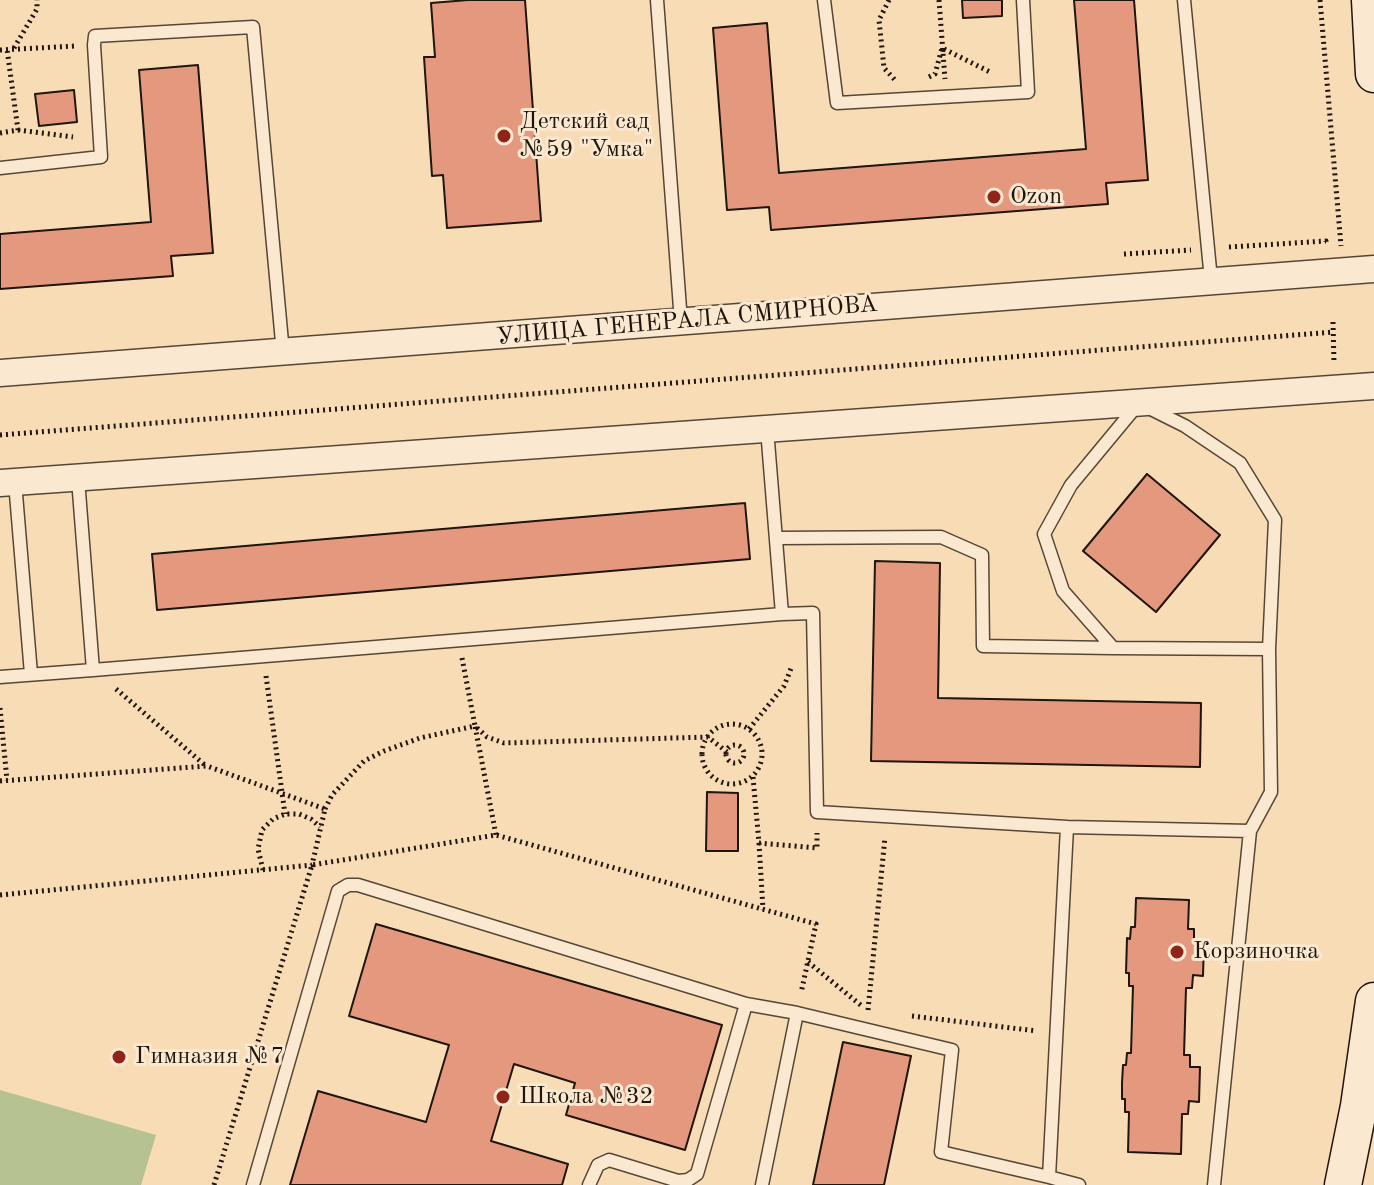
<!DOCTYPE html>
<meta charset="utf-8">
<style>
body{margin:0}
canvas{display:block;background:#f8dcb6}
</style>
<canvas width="1374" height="1185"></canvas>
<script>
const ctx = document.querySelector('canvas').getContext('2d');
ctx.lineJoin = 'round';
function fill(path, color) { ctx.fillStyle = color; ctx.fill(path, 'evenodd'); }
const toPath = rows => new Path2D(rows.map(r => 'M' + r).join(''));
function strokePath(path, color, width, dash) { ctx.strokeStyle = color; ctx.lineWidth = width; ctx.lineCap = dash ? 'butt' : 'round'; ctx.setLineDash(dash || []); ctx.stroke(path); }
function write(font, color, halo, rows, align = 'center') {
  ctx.font = font + ' "Old Standard TT",serif'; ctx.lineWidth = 6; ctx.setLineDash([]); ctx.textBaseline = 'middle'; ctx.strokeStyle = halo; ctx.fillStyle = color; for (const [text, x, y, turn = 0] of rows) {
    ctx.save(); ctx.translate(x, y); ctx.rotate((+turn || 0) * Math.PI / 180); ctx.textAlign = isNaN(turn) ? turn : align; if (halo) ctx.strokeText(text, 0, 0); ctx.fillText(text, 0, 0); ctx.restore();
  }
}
fill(toPath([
 [0,1090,156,1135,141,1185,0,1185]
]), '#b7c292');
const building = toPath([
 [468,0,525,0,541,221,447,228,443,175,432,176,424,57,435,57,431,3,468,0],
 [962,0,1002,0,1002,16,963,18,962,0],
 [1074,0,1134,0,1148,180,1106,183,1108,204,771,230,769,207,727,210,713,28,767,23,779,173,1086,149,1074,0],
 [198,65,213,253,171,256,173,276,0,289,0,234,151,222,139,70,198,65],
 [74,90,77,122,39,126,35,94,74,90],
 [1147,474,1220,535,1156,612,1083,551,1147,474],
 [745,503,750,559,157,610,152,554,745,503],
 [875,561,940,563,938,698,1201,703,1200,767,871,761,875,561],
 [707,792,738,793,738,851,706,851,707,792],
 [1136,898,1189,900,1188,929,1194,929,1194,941,1204,941,1203,976,1193,975,1192,988,1186,988,1184,1055,1190,1055,1190,1067,1200,1067,1199,1102,1189,1101,1188,1114,1182,1114,1181,1154,1128,1152,1129,1112,1125,1112,1125,1099,1122,1099,1122,1083,1123,1065,1126,1065,1127,1053,1131,1053,1133,986,1129,986,1129,973,1126,973,1127,938,1130,939,1131,927,1135,927,1136,898],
 [376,924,722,1025,685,1150,566,1115,575,1083,514,1064,491,1141,568,1164,562,1185,290,1185,318,1091,426,1122,449,1045,349,1016,376,924],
 [843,1042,911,1056,884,1185,813,1185,843,1042]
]);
fill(building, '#e4997e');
strokePath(building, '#1f150b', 2);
const lane = toPath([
 [657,0,681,322],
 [824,0,837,103,1028,92,1023,0],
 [1184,0,1211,280],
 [0,168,101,157,94,45,95,36,253,27,283,353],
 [767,429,782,614,813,613,817,812,1067,827,1049,1177,1079,1185],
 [15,482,31,674],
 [776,538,941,537,982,555,983,646,1113,648,1269,649,1275,520,1240,463,1185,426,1139,403,1071,485,1044,534,1063,591,1113,648],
 [93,670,782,614],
 [0,677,93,670,78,479],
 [1067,827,1250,831,1271,792,1269,649],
 [253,1185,338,891,348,885,358,885,746,1004,797,1013],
 [589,1185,598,1165,609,1160,678,1181,688,1180,697,1174,746,1004],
 [762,1185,797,1013,952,1050,941,1152,1049,1177],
 [1214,1185,1250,831]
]);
const street = toPath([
 [0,373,1374,269],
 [0,483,1374,386]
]);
const secondary = toPath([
 [1370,0,1374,74],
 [1343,1185,1359,1106,1374,1001]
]);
strokePath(lane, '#554736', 15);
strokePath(street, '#554736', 29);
strokePath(secondary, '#1f150b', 39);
strokePath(toPath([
 [889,0,879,20,884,68,895,80],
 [939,0,945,79],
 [1320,0,1341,246],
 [14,48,37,9,37,0],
 [0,50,75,46],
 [929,77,935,74,942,48,990,72],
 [18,130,73,137],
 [0,133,18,130,7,49],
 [1229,247,1326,241,1326,245],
 [1124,254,1191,250],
 [1333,322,1334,364],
 [0,435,1334,332],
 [462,658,475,726,487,737,504,743,708,737,727,752],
 [266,676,285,814],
 [116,689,206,766],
 [0,708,7,780],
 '702 754a30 30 0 1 1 60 0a30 30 0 1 1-60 0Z',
 [749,729,784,686,792,666],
 '726 754a9 9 0 1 1 18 0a9 9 0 1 1-18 0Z',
 [753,777,759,843,817,848,817,833],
 [0,781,207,766,325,809,312,865,0,895],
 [325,809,332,795,364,761,384,751,420,738,475,726,496,835],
 [759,843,763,909],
 [263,870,258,849,262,830,273,819,285,814,299,814,311,819,320,827],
 [808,962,863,1007],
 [868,1010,885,837],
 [912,1016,1037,1031],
 [214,1185,312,865,496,835,816,924,801,993]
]), '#1f150b', 5, [2, 4]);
strokePath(lane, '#fae8d0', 12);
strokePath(street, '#fae8d0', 26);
strokePath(secondary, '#fae8d0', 36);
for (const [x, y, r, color] of [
 [504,136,8,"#8f2418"],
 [994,197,8,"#8f2418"],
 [1177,952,8,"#8f2418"],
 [119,1057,8,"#8f2418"],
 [503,1097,8,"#8f2418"]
]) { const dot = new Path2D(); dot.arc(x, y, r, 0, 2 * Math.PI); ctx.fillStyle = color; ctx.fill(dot); strokePath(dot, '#fae8d0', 3); }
write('24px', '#1f150b', '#fae8d0', [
 ["Детский сад",520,122],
 ["№59 \"Умка\"",520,150],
 ["Ozon",1010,197],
 ["Корзиночка",1193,952],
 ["Гимназия №7",135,1057],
 ["Школа №32",519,1097]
], 'left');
write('24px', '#1f150b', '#fae8d0', [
 ["УЛИЦА ГЕНЕРАЛА СМИРНОВА",687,321,-5]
]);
</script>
